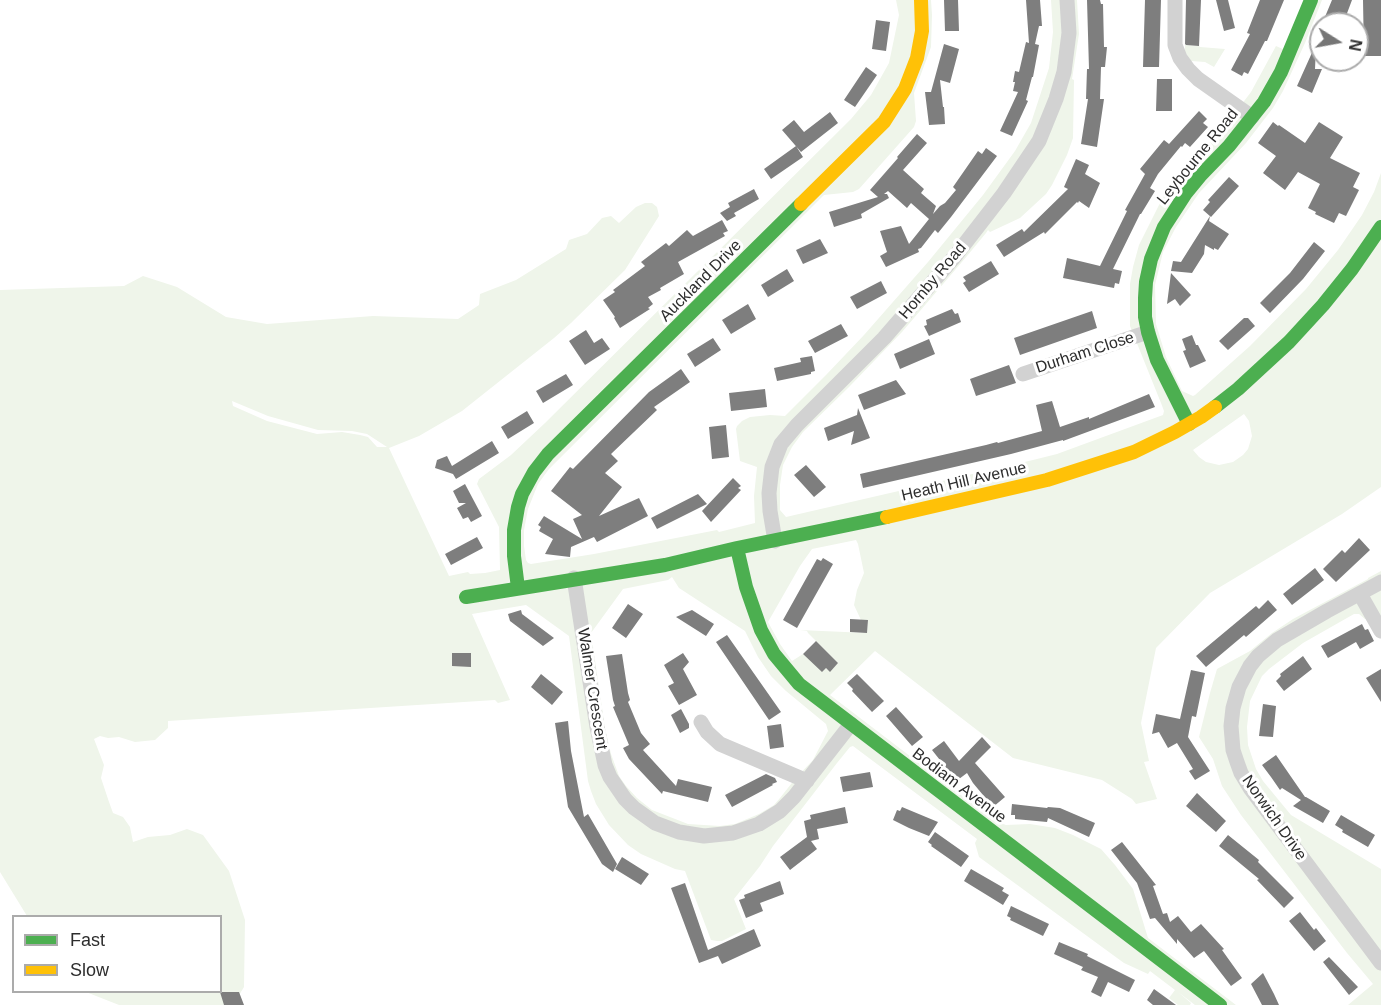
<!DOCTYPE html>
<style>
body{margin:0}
#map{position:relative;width:1381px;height:1005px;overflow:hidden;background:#fff;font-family:Arial,sans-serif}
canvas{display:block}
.legend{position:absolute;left:12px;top:915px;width:210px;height:78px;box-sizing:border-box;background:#fff;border:2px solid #ababab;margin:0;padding:8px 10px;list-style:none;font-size:18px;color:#2d2d2d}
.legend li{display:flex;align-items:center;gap:12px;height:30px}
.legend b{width:30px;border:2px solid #ababab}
.north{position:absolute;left:1309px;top:12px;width:60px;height:60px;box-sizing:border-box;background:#fff;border:2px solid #ababab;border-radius:50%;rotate:101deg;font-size:16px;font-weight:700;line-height:24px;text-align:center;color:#2d2d2d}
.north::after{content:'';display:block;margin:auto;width:21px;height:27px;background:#767676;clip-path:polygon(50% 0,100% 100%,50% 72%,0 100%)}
</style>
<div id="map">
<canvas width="1381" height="1005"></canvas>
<ul class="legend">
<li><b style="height:8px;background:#4caf50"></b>Fast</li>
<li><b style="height:8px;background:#ffc107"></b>Slow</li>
</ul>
<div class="north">N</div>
</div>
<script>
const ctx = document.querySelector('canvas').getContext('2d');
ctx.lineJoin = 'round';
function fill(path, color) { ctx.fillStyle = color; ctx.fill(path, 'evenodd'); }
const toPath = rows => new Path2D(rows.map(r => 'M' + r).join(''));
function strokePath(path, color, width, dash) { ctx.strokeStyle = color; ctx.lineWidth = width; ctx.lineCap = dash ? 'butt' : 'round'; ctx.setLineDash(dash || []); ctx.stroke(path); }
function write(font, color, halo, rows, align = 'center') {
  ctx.font = font + ' Arial,sans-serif'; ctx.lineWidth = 6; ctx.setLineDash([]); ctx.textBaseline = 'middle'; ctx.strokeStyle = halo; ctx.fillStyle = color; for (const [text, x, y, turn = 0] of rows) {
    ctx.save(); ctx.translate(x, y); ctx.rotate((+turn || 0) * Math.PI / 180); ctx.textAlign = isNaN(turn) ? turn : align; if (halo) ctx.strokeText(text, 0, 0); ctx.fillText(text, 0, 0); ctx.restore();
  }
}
fill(toPath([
 [896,0,931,0,932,15,931,47,914,93,916,121,914,127,859,189,853,192,824,195,549,469,538,484,528,509,524,530,524,546,526,560,528,563,531,564,594,554,717,530,719,532,755,523,754,496,757,467,740,461,736,429,737,426,742,421,750,417,770,415,785,416,826,375,864,335,928,262,983,195,1015,151,1031,123,1049,68,1053,32,1051,0,1077,0,1079,34,1072,79,1074,80,1073,138,1067,155,1052,185,1046,194,1020,218,990,232,988,230,986,233,967,256,902,332,849,387,803,432,792,447,783,465,780,485,780,510,786,517,1033,460,1057,454,1163,415,1164,411,1161,403,1130,326,1130,284,1133,267,1139,245,1162,199,1179,175,1225,126,1251,92,1276,46,1285,50,1304,0,1322,0,1305,43,1283,91,1273,108,1246,143,1199,193,1176,227,1163,252,1155,285,1156,324,1166,357,1182,391,1193,396,1195,395,1250,346,1306,289,1338,250,1362,215,1374,192,1381,173,1381,487,1342,514,1210,593,1156,648,1141,723,1149,761,1144,762,1157,799,1136,804,1132,799,1102,780,1013,758,875,651,830,695,995,821,1006,825,1030,824,1055,828,1073,835,1101,849,1115,865,1133,889,1148,938,1236,1005,1195,1005,1178,992,1191,1003,1190,1005,1178,1005,1169,998,1175,990,1150,971,1148,974,1124,963,1113,955,979,857,975,843,977,839,853,746,850,747,837,763,773,846,760,866,734,899,746,929,722,941,717,941,711,940,685,871,675,869,641,854,628,845,609,825,596,804,591,791,588,781,569,636,526,605,472,614,510,700,498,703,495,700,168,721,168,728,155,740,135,742,119,737,108,738,100,736,94,739,104,765,101,778,109,802,113,813,123,817,130,827,133,842,148,837,170,835,187,829,203,835,229,871,245,920,244,987,233,1005,119,1005,86,992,220,992,220,916,27,916,0,872,0,290,124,286,143,276,177,287,226,317,267,324,373,316,458,319,479,305,480,294,516,280,566,249,569,240,587,234,602,218,611,216,619,223,636,207,645,203,652,203,657,207,659,216,625,270,571,323,554,338,462,411,419,436,389,448,449,576,468,572,470,574,485,573,500,570,499,527,477,484,479,479,511,455,545,423,851,119,871,95,889,63,899,15],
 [232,401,268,416,318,430,352,431,367,434,387,447,377,447,368,437,360,435,342,432,317,434,267,421,233,406],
 [1244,414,1249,421,1252,436,1248,449,1243,455,1233,462,1219,465,1206,462,1199,457,1193,450],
 [856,540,858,544,864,573,857,590,854,605,861,620,868,620,867,633,800,630,807,631,808,633,838,663,830,671,803,654,792,661,780,644,768,622,800,566,812,549],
 [672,577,679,588,745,631,758,657,771,676,786,691,826,724,828,731,813,760,795,779,780,798,774,805,759,814,735,824,720,826,688,824,652,810,637,798,626,786,619,776,611,754,605,728,591,633,623,589,668,580],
 [1185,45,1199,46,1200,47,1225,49,1214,67,1205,62,1191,61,1185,52],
 [1381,571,1381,618,1377,620,1365,619,1359,614,1354,614,1303,643,1269,669,1262,676,1250,701,1247,727,1248,745,1256,769,1263,781,1291,815,1381,869,1381,1005,1348,1005,1373,984,1347,953,1241,815,1222,786,1213,759,1199,737,1210,693,1217,669,1250,651,1272,633,1293,619,1368,579,1368,578]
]), '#eff5ea');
fill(toPath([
 [944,0,958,0,959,31,945,31],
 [1026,0,1040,0,1042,26,1039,26,1035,44,1039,45,1033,77,1032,77,1026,100,1028,101,1012,136,1000,131,1018,92,1013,91,1015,82,1013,82,1015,71,1019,72,1026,42,1029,43],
 [1087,0,1100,0,1101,4,1103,4,1104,47,1107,47,1105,67,1101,67,1100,99,1104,99,1097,147,1081,144,1088,99,1086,99,1087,69,1089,69],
 [1145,0,1161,0,1159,67,1143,67],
 [1186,0,1201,0,1199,46,1186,45,1185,44],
 [1216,0,1228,0,1235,28,1224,31],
 [1260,0,1284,0,1267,41,1265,41,1248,74,1244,72,1242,76,1231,70,1250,34,1247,33],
 [1332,0,1352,0,1343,24,1322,24],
 [1363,0,1381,0,1381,56,1364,56],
 [876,20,890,22,886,51,872,49],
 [944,44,959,49,950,83,940,80,943,107,944,107,945,124,929,125,925,92,931,92],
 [1315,46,1316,47,1315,69,1322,69,1312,93,1297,86],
 [866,67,877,75,855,107,844,100],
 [1157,79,1172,79,1172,111,1156,111],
 [1199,111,1207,119,1203,123,1208,127,1190,147,1185,143,1182,147,1181,146,1158,174,1150,188,1155,191,1141,214,1140,214,1113,269,1122,271,1119,284,1115,283,1114,288,1063,278,1067,258,1100,266,1127,211,1125,210,1145,174,1140,169,1164,140,1169,144],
 [830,112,838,123,801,152,782,130,794,120,804,132],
 [1273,122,1278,126,1279,125,1305,143,1319,122,1343,137,1330,158,1360,173,1353,187,1359,190,1346,216,1339,213,1334,223,1315,214,1316,212,1308,208,1320,184,1298,172,1285,190,1263,173,1276,156,1258,143],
 [917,134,927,143,903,170,924,189,921,193,936,206,933,214,940,206,945,203,956,190,953,187,978,151,982,154,986,148,997,156,951,217,938,233,935,230,921,248,918,249,919,252,886,267,880,256,887,252,880,231,901,226,909,244,929,219,911,203,907,208,888,191,884,194,887,194,889,198,861,214,862,218,834,227,829,212,878,197,870,190,898,158,897,157],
 [796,146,803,157,771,179,764,169],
 [1076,159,1089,165,1085,174,1100,183,1089,208,1079,201,1078,203,1077,202,1045,234,1044,232,1004,257,996,245,1022,229,1024,232,1068,189,1064,187],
 [1229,177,1239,186,1211,217,1203,210,1210,202,1208,200],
 [754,189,759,199,734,213,736,216,727,221,720,213,730,207,728,203],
 [1210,216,1209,221,1229,234,1218,250,1214,248,1214,250,1205,245,1204,254,1192,273,1171,271,1173,261,1181,262],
 [722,220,728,231,723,233,725,236,678,262,684,274,660,288,661,290,648,297,653,304,648,308,650,309,620,328,614,318,615,317,603,300,615,292,613,290,645,266,641,262,666,243,669,246,687,230,693,236],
 [820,239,828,253,803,264,796,250],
 [1314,242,1325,251,1303,279,1270,313,1260,303,1290,273],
 [991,261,999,274,969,292,963,283,966,281,963,277],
 [787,269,794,281,768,297,761,285],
 [1171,273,1191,295,1180,306,1175,299,1167,304],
 [881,281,887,293,857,309,850,297],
 [748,304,756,319,731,334,722,320],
 [952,309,955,314,958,313,961,322,929,336,924,326,927,325,926,320],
 [1092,311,1097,328,1020,355,1014,338],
 [1244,318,1248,318,1255,326,1228,350,1219,341],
 [841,324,848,336,815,353,808,341],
 [586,330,594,343,602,338,610,349,585,365,569,341],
 [1192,335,1196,345,1198,345,1206,361,1190,368,1183,351,1186,350,1182,339],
 [713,338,721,350,695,367,687,354],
 [929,339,935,354,900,369,894,354],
 [812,356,815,371,811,372,811,374,777,381,774,368,801,362,800,358],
 [1009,365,1016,383,976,396,970,379],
 [681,369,690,382,654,407,657,410,611,454,618,461,605,473,622,487,599,516,639,498,648,516,597,542,594,537,571,547,570,557,545,554,553,539,539,531,541,527,538,525,544,516,582,539,573,519,582,515,551,491,570,467,573,469,649,392],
 [566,374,573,385,543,403,536,391],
 [896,380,906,394,864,410,858,395],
 [765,389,767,407,731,411,729,393],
 [1149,394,1155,407,1063,441,1063,440,1011,454,863,488,860,474,986,445,997,442,998,443,1042,431,1036,405,1052,401,1060,427,1089,417,1089,419],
 [858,408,870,438,851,445,854,431,828,441,824,428,857,415],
 [527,411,534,423,508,439,501,427],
 [726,425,729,457,712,459,709,427],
 [492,441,499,453,456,479,453,474,435,468,437,460,447,456,452,466],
 [806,465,826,487,814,497,794,475],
 [733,478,741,486,738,488,741,490,711,522,702,511],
 [465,484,482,516,471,522,468,517,463,519,457,508,466,503,459,503,453,491],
 [698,494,707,504,657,529,651,518],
 [477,537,483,548,451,565,445,554],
 [1359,538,1370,550,1336,582,1323,569,1342,550,1345,553],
 [823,558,833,564,797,628,783,620,817,559,821,561],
 [1315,568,1324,580,1292,605,1283,594],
 [1268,600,1277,610,1246,637,1244,635,1206,667,1196,656,1256,606,1259,609],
 [628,604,643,614,626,638,612,628],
 [521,610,522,614,554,638,543,646,510,621,508,614],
 [692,610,714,624,706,636,676,617],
 [850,619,868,620,867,633,850,632],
 [1362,624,1365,630,1368,629,1374,641,1360,649,1356,642,1328,658,1321,646],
 [727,635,781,712,769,720,716,642],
 [816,641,838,663,830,672,826,668,822,672,803,654],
 [452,653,471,653,471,667,452,666],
 [683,653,689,662,683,669,697,695,679,705,668,686,674,683,664,665],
 [622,654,628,693,630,700,628,702,641,733,650,744,643,750,676,786,678,779,712,787,708,802,663,791,662,794,629,759,623,748,629,745,613,707,615,706,613,700,606,656],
 [1303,656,1312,669,1284,691,1276,681,1281,676,1280,674],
 [1381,669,1381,702,1366,678],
 [1191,670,1205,673,1196,717,1192,716,1188,737,1210,771,1195,780,1189,771,1193,769,1177,743,1168,748,1159,732,1152,734,1156,714,1180,719],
 [541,674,563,692,552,705,531,687],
 [857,674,884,701,872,712,852,691,853,689,847,683],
 [1263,704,1276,706,1273,737,1259,736],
 [896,707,923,737,912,746,886,716],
 [681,709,689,724,689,728,680,733,671,715],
 [568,721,571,751,584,817,588,814,617,864,613,872,602,864,568,807,555,723],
 [781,724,784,747,770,749,767,726],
 [982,737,991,747,975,763,1005,797,993,807,973,783,967,773,959,779,953,773,951,774,932,750,944,741,959,761],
 [1276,755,1305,797,1306,797,1330,811,1323,823,1293,806,1301,800,1282,788,1280,790,1271,777,1262,765],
 [870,772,873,787,843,792,840,777],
 [766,774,775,778,777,782,772,784,773,785,732,807,725,795],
 [1197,793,1226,821,1216,832,1186,806],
 [1012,804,1047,808,1048,807,1060,808,1095,823,1089,837,1048,818,1047,822,1015,819,1015,815,1011,815],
 [845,807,848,823,817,829,819,839,811,841,817,849,790,870,780,857,807,837,804,821,811,819,810,815],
 [902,807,938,822,929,836,909,828,893,820,897,810,900,811],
 [1341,815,1375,835,1368,847,1342,832,1343,830,1335,825],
 [935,832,969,856,961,867,931,846,932,845,928,842],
 [1228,835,1259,860,1258,862,1294,898,1284,908,1257,880,1259,879,1219,846],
 [1122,842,1156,885,1153,886,1163,914,1167,913,1170,922,1178,916,1191,932,1201,924,1224,949,1222,950,1242,978,1231,986,1204,951,1194,958,1177,939,1177,944,1155,918,1150,919,1137,883,1111,850],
 [622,857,649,874,641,885,615,869],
 [971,869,1004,888,1002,891,1009,895,1003,905,964,881],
 [780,881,784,894,760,903,763,911,746,918,739,900,745,898,744,895],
 [685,883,708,950,754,929,761,946,722,964,718,956,699,963,671,888],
 [1011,906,1049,924,1043,936,1010,920,1011,918,1007,916],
 [1300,912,1314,930,1316,928,1326,941,1314,951,1289,921],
 [1059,942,1088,954,1087,956,1135,980,1129,992,1108,982,1101,997,1091,992,1098,977,1081,970,1083,967,1054,954],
 [1329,957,1358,987,1349,995,1323,962],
 [1263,973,1274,994,1279,1005,1262,1005,1251,984],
 [1154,989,1176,1005,1153,1005,1147,1000],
 [220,992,239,992,244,1005,224,1005]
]), '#7e7e7e');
strokePath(toPath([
 [1175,0,1175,45,1180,58,1188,69,1198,79,1252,117],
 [1023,374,1148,332],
 [775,541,770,511,769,493,772,467,781,444,797,425,884,338,956,255,1004,193,1039,141,1056,99,1064,72,1069,33,1067,0],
 [574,578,597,727,605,765,610,777,625,799,634,808,655,823,679,832,704,836,733,833,759,824,780,811,794,797,851,724],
 [1381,582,1327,611,1277,640,1258,656,1250,666,1239,687,1233,708,1231,726,1233,750,1237,762,1241,773,1250,788,1381,963],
 [1360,594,1381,631],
 [701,722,707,732,720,744,807,781]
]), '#d2d2d2', 15);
strokePath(toPath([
 [1215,407,1238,389,1289,342,1323,305,1352,269,1381,227],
 [1189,424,1157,360,1148,332,1145,317,1145,298,1146,282,1151,259,1164,227,1186,193,1200,176,1229,146,1264,102,1281,72,1311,0],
 [737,548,746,587,761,630,774,654,799,684,1220,1005],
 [518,588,514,556,514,530,518,507,522,494,534,472,548,454,801,204],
 [466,597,665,565,737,548,887,517]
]), '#4caf50', 14);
strokePath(toPath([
 [801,204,884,122,905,89,917,58,922,31,921,0],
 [887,517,1047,480,1134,452,1175,432,1201,417,1215,407]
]), '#ffc107', 14);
write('16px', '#2d2d2d', '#fff', [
 ["Leybourne Road",1198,157,-51],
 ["Auckland Drive",701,281,-45],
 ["Hornby Road",933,281,-50],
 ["Durham Close",1085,353,-18],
 ["Heath Hill Avenue",964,482,-13],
 ["Walmer Crescent",592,689,81],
 ["Bodiam Avenue",959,786,37],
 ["Norwich Drive",1274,818,55]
]);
</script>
